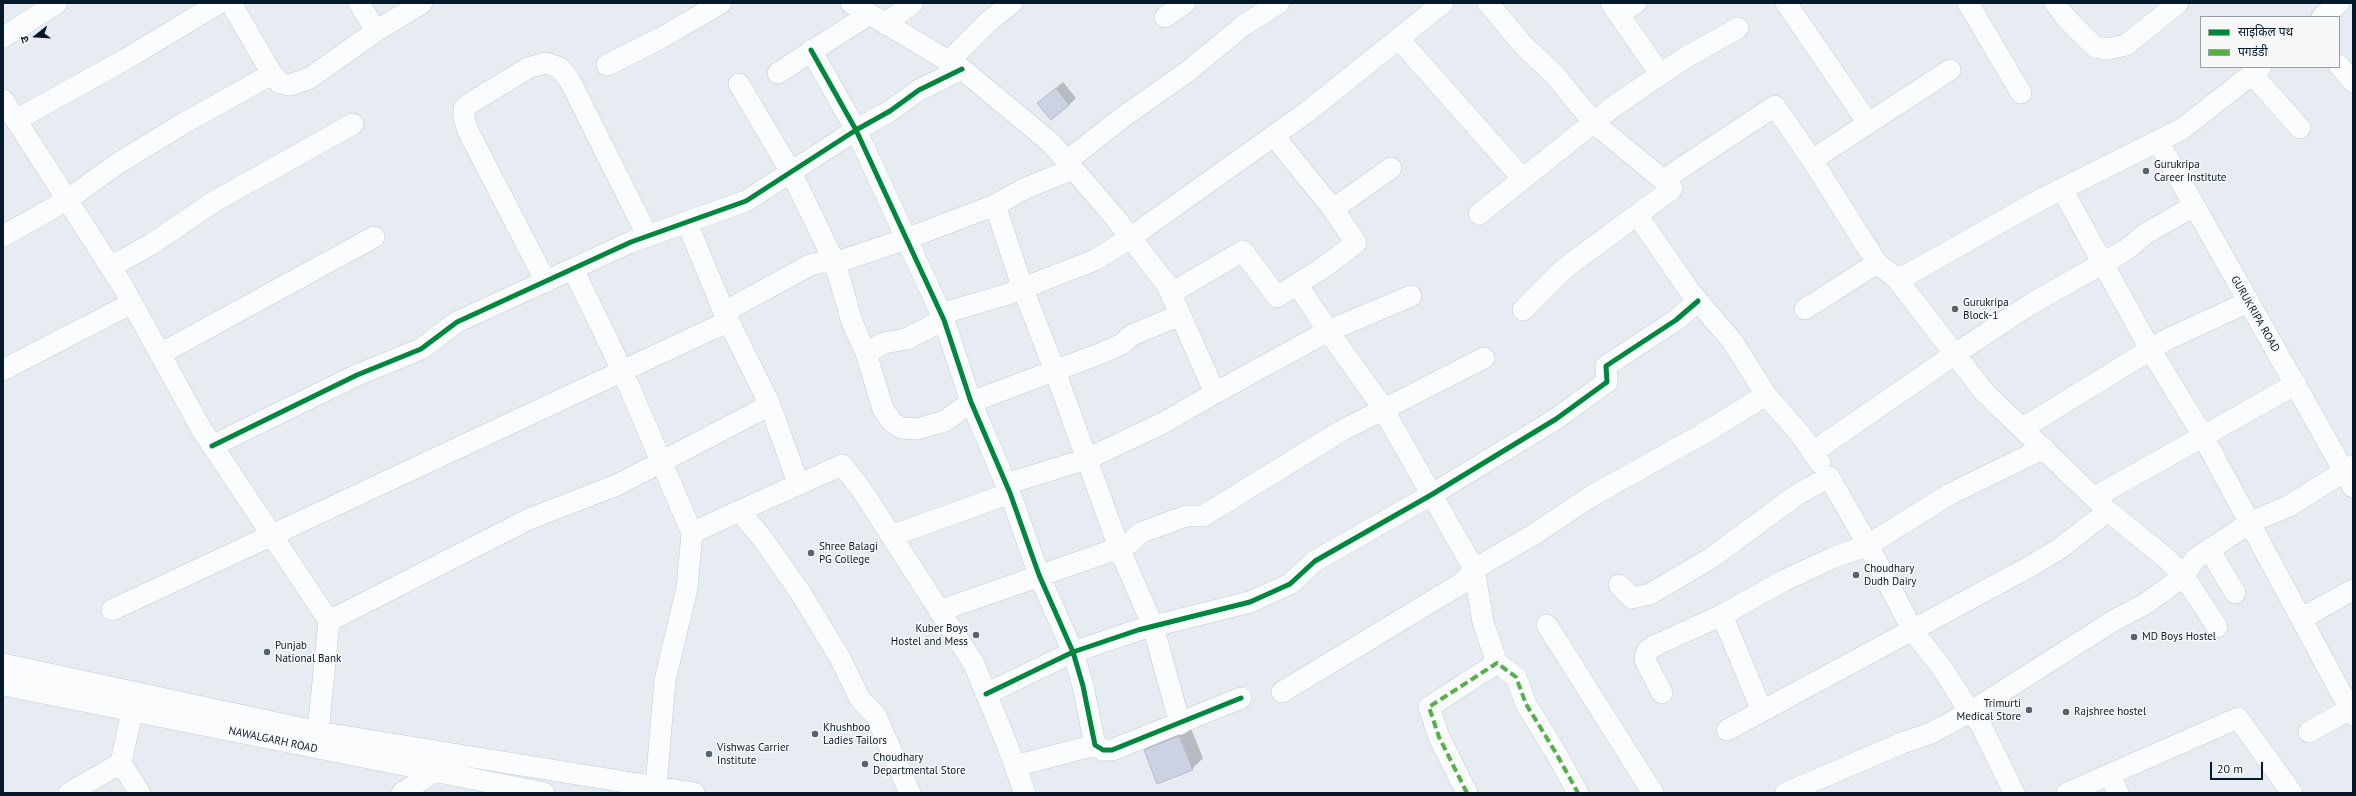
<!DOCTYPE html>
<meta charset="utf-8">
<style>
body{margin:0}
#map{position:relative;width:2356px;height:796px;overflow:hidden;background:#e7ecf2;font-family:"PT Sans","Noto Sans Devanagari",sans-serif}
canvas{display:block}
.frame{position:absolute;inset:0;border:4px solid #05192a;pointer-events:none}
.legend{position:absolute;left:2200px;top:16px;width:140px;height:52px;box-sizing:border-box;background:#f8f8f8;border:1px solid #979fa6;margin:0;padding:5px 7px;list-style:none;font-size:12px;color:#05192a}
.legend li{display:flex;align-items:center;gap:8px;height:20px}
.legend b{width:20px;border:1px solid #979fa6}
.north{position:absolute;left:16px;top:16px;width:40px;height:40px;-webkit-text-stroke:3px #f8f8f8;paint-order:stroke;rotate:253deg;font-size:11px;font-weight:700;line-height:16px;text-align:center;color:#05192a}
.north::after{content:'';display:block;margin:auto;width:14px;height:18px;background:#05192a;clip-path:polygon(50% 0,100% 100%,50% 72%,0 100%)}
.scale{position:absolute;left:2210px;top:762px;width:53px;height:18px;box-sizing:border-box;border:2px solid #05192a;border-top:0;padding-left:5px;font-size:12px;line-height:14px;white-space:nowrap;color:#05192a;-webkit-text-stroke:3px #f8f8f8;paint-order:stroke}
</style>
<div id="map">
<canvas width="2356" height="796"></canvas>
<div class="frame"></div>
<ul class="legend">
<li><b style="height:5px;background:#00873e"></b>साइकिल पथ</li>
<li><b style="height:5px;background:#54b146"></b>पगडंडी</li>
</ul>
<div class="north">उ</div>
<div class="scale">20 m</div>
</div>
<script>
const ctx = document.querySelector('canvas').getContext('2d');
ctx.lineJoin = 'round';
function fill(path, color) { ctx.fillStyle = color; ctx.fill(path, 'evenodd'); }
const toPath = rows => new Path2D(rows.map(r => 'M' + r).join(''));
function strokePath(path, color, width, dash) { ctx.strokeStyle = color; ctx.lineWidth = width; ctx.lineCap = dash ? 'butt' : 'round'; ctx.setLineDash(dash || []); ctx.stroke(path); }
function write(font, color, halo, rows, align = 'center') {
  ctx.font = font + ' "PT Sans",sans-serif'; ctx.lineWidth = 3; ctx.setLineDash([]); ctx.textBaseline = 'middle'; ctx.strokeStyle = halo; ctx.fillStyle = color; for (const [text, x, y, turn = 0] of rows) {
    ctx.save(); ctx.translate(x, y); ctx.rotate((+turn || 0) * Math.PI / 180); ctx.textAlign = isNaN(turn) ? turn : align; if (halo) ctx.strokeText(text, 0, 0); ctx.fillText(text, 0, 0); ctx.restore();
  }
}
fill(toPath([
 [1063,82,1076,98,1069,105,1039,103],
 [1190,726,1203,758,1192,769,1145,750,1156,739]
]), '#0003');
const building = toPath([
 [1056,88,1069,105,1051,120,1037,103,1056,88],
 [1179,736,1193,770,1157,784,1144,750,1179,736]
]);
fill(building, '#cbd3e3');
strokePath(building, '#b4bbc9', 1);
const minor = toPath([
 [231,3,272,74],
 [359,3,376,31],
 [851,3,962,69,1051,143,1117,220,1167,285,1215,393,1328,331,1411,296],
 [1488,3,1524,46,1554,74,1594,123,1663,180,1775,106,1812,160,1950,70],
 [1611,3,1660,74],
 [1786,3,1868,123],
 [1968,3,2021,93],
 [2055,3,2065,17,2095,47,2108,49,2126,45,2178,3],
 [1618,14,1636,3],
 [1165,17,1185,3],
 [2322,17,2339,3],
 [885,24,913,3],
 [3,37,57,3],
 [1399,39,1523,179],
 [811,50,856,130,944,320,971,402,1010,493,1039,575,1073,652,1083,686,1095,745,1103,750,1112,750,1241,698],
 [949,61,989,21,1012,3],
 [607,65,661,38,721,3],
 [2339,65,2353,82],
 [778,73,868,15],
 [2252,74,2300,128],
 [739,84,791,172,835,263,852,322,866,353,883,409,892,422,901,428,917,429,945,421,971,402,1102,353,1122,344,1132,335,1180,315],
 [3,100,122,285,202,430,329,621],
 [16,120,126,59,219,3],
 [1274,136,1333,209],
 [2158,141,2353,487],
 [1812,160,1877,263,1896,278,1907,275,2038,201,2182,129,2261,67],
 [1067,161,1123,117,1187,72,1244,25,1279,3],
 [2062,189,2150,349,2203,436,2353,715],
 [995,205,1023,289,1055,371,1119,548,1153,626,1180,724],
 [1479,214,1613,107,1683,59,1738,28],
 [1637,215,1691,293,1733,342,1766,395,1801,435,1820,463],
 [687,223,724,312,770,405,798,483],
 [3,236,67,200,117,164,184,123,272,74,280,83,290,85,310,78,376,31,422,3],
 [110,267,150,245,215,201,353,124],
 [573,269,622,370,692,533,739,511,762,538,800,592,840,658,860,699,876,716,910,793],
 [1896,278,1985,393,2108,511,2166,558,2184,576,2217,627],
 [546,282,468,131,464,118,464,109,469,104,528,68,545,63,560,68,570,81,648,237],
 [1297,284,1320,270,1356,243,1333,209,1391,168],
 [1171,293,1243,251,1277,297,1297,284,1328,331,1379,402,1474,569,1483,622,1497,663],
 [1805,309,1877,263],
 [1523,310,1565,268,1672,189,1663,180],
 [724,312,810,265,822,262,835,263,906,239,995,205,1026,188,1073,169],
 [940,314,1005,295,1095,260,1130,238,1307,112,1443,3],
 [866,353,884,343,906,339,944,320],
 [160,354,374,237],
 [3,370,132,303],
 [2023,428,2166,340,2248,302],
 [212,446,357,375,421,349,457,322,631,242,746,201,856,130,890,111,919,90,962,69],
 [1813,452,1955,354,2031,304,2126,250,2145,234,2194,206],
 [1006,484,1087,459,1163,423,1215,393],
 [2095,497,2296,384],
 [739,511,842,465,861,489,974,664,1006,742,1025,793],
 [891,536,1010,493],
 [2209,549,2235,593],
 [1619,585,1632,598,1650,594,1711,558,1798,494,1829,477,1868,545,1913,631,1942,668,1970,712,1980,723,2014,793],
 [112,610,729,321],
 [939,611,1119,548,1130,543,1140,533,1186,516,1203,516,1341,431,1484,358],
 [1722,615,1762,711],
 [2302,618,2353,590],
 [1547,625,1653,793],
 [3,664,318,732,694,793],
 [3,685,544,793],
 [1282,692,1462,583,1474,569,1533,535,1590,497,1706,432,1766,395],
 [1662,693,1645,660,1647,651,1654,646,1722,615,1783,581,1832,558,1868,545,1950,494,2044,448],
 [986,694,1073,652,1138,630,1250,602,1290,584,1315,561,1431,495,1556,419,1607,382,1606,366,1676,320,1698,301],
 [132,711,121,763,140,793],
 [1727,730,2029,567,2059,549,2108,511],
 [318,732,329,621,529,519,617,485,770,405],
 [2309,732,2350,709],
 [1015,766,1095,745],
 [2110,775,2118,793],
 [656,786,665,680,687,588,692,533],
 [69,793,121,763],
 [402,793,434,772],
 [1467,793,1439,737,1429,707,1497,663,1516,677,1526,704,1556,753,1578,793],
 [1786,793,1902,743,1931,733,1970,712,2113,621,2145,604,2184,576,2195,559,2251,522,2289,506,2353,466],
 [2067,793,2238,718,2292,793]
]);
strokePath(minor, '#c0cdda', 22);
strokePath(minor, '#fbfcfd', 21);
strokePath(toPath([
 [1467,793,1439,737,1429,707,1497,663,1516,677,1526,704,1556,753,1578,793]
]), '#54b146', 4, [8, 4]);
strokePath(toPath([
 [811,50,856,130,944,320,971,402,1010,493,1039,575,1073,652,1083,686,1095,745,1103,750,1112,750,1241,698],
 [212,446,357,375,421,349,457,322,631,242,746,201,856,130,890,111,919,90,962,69],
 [986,694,1073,652,1138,630,1250,602,1290,584,1315,561,1431,495,1556,419,1607,382,1606,366,1676,320,1698,301]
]), '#00873e', 5);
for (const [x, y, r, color] of [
 [2146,171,4,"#546370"],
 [1955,309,4,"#546370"],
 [811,553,4,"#546370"],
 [1856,575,4,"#546370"],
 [976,635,4,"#546370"],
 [2134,637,4,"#546370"],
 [267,652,4,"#546370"],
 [2029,710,4,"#546370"],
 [2066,712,4,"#546370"],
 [815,734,4,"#546370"],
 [709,754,4,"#546370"],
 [865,764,4,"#546370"]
]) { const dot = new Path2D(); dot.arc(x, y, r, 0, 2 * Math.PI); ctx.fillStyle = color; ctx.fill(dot); strokePath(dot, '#f8f8f8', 1.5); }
write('11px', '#05192a', '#f8f8f8', [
 ["Gurukripa",2154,165],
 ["Career Institute",2154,178],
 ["Gurukripa",1963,303],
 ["Block-1",1963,316],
 ["Shree Balagi",819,547],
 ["PG College",819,560],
 ["Choudhary",1864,569],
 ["Dudh Dairy",1864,582],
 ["Kuber Boys",968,629,"right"],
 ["Hostel and Mess",968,642,"right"],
 ["MD Boys Hostel",2142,637],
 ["Punjab",275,646],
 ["National Bank",275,659],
 ["Trimurti",2021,704,"right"],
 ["Medical Store",2021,717,"right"],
 ["Rajshree hostel",2074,712],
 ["Khushboo",823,728],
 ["Ladies Tailors",823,741],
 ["Vishwas Carrier",717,748],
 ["Institute",717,761],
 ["Choudhary",873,758],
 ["Departmental Store",873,771]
], 'left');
write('11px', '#05192a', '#f8f8f8', [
 ["GURUKRIPA ROAD",2255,314,60],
 ["NAWALGARH ROAD",273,740,12]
]);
</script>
